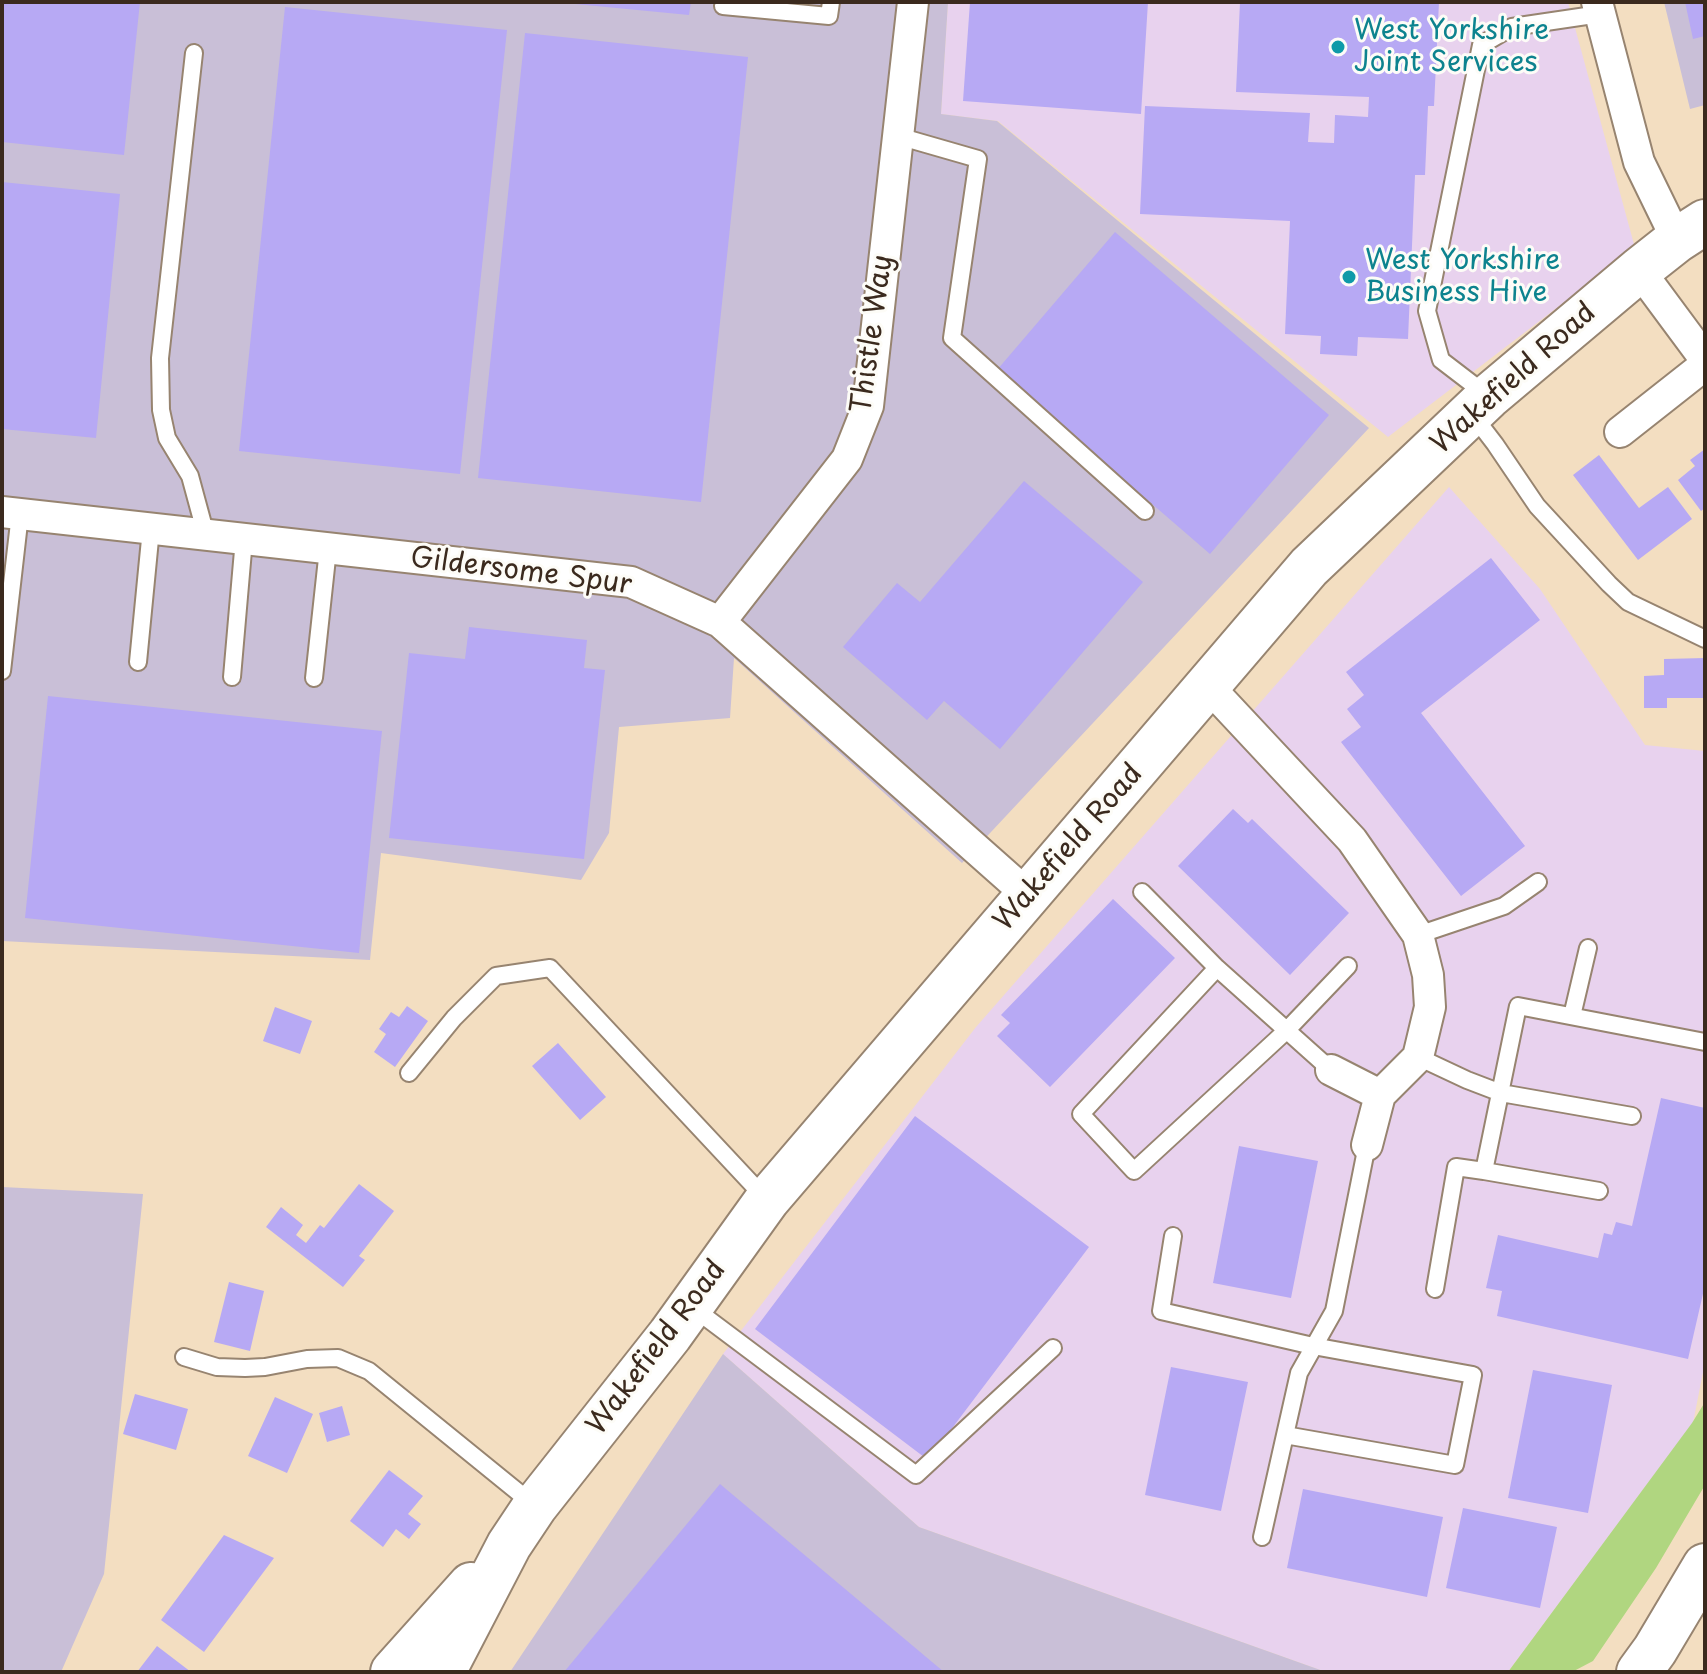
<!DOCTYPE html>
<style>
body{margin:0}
#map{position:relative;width:1707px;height:1674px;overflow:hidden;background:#f3dec1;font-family:"Playpen Sans",sans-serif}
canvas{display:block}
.frame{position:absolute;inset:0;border:4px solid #3b2a1e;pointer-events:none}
</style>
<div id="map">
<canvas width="1707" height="1674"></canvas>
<div class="frame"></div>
</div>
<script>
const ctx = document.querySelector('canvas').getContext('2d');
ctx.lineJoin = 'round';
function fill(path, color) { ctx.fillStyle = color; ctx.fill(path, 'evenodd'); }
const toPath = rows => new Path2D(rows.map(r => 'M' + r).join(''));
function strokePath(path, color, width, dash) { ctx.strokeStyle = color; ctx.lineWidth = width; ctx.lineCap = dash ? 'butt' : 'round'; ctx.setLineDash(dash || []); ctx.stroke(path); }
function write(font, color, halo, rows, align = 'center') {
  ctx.font = font + ' "Playpen Sans",sans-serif'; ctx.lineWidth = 6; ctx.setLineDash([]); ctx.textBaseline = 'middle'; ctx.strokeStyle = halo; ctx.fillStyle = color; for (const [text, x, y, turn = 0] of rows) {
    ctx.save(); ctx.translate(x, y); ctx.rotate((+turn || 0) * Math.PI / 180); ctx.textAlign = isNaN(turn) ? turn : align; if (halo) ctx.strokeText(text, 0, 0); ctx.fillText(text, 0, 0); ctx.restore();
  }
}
fill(toPath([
 [948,2,1568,2,1635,248,1388,437,998,121,941,114],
 [1449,487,1540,589,1645,745,1705,751,1705,1362,1693,1423,1508,1672,1326,1672,919,1527,723,1354,976,1027]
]), '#e8d2ee');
fill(toPath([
 [2,2,948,2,941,114,997,121,1369,428,962,863,734,658,730,718,619,727,609,833,581,880,381,853,370,960,2,941],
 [1664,2,1705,2,1705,105,1690,109],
 [2,1187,143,1194,104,1574,61,1672,2,1672],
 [723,1354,919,1527,1326,1672,510,1672]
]), '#c9bfd7');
fill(toPath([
 [1705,1402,1705,1485,1656,1568,1593,1661,1572,1672,1508,1672,1692,1423]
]), '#b0d680');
fill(toPath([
 [2,2,140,2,124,155,2,142],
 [575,2,691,2,689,15,575,4],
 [970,2,1148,2,1141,114,963,101],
 [1240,2,1439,2,1434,106,1428,106,1425,175,1415,175,1408,339,1358,337,1357,356,1320,354,1321,336,1285,334,1290,221,1140,214,1145,106,1310,113,1308,142,1334,143,1335,115,1368,117,1369,97,1236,92],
 [1685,2,1705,2,1705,36,1693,39],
 [285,7,507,30,460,474,239,451],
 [525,33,748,57,701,502,478,478],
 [2,182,120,194,96,438,2,429],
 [1115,232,1329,415,1210,554,997,370],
 [1705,449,1705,508,1701,511,1678,480,1695,466,1690,460],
 [1599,455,1639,508,1668,487,1692,519,1638,560,1573,475],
 [1024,481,1143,582,1000,749,944,701,927,720,843,647,897,583,920,602],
 [1491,558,1540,620,1421,713,1525,846,1461,896,1341,742,1361,727,1347,709,1364,695,1346,672],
 [469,627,587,640,584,668,605,670,584,859,389,838,409,653,465,659],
 [1705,658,1705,698,1667,698,1667,708,1644,708,1644,676,1664,675,1664,659],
 [48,696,382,731,359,953,25,918],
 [1233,809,1248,823,1252,819,1349,913,1290,975,1178,866],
 [1113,899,1175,958,1050,1087,997,1036,1010,1023,1001,1015],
 [407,1006,428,1021,395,1067,374,1052,386,1034,379,1029,391,1012,399,1017],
 [275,1007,312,1021,300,1054,263,1041],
 [558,1043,606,1097,580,1120,532,1066],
 [1661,1098,1705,1108,1705,1285,1688,1359,1497,1316,1502,1291,1486,1288,1498,1235,1598,1258,1604,1233,1612,1235,1616,1222,1632,1226],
 [915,1116,1089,1247,928,1460,755,1329],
 [1239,1146,1318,1161,1291,1298,1213,1283],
 [359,1184,394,1211,359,1256,365,1260,343,1287,266,1227,281,1207,303,1225,296,1235,306,1243,320,1225,324,1228],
 [229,1282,264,1291,250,1351,214,1342],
 [1171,1367,1248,1382,1221,1511,1145,1495],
 [1533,1370,1612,1385,1588,1513,1508,1498],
 [135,1394,188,1409,176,1450,123,1434],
 [275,1397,313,1414,287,1473,248,1456],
 [342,1406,350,1435,327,1442,319,1413],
 [389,1470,423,1496,408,1514,421,1524,409,1539,396,1529,383,1547,350,1521],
 [720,1484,944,1672,564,1672],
 [1303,1489,1443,1517,1427,1597,1287,1568],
 [1463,1508,1557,1527,1540,1608,1446,1588],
 [224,1535,274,1558,204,1652,161,1620],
 [157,1646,191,1672,137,1672]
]), '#b7a9f4');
const lane = toPath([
 [723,6,829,16,831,2],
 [194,53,160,358,161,410,167,438,190,476,206,535],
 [898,136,978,159,952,338,1145,511],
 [1488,396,1441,360,1427,311,1481,45,1512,27,1600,14],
 [1472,414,1495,444,1537,506,1609,584,1628,602,1705,639],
 [138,662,151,529],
 [2,671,20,514],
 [232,677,244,539],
 [314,678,328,549],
 [1142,892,1217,968,1331,1070],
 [1418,935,1504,906,1538,882],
 [1217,968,1081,1114,1134,1171,1286,1031,1348,966],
 [1572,1016,1588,948],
 [1418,1057,1467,1080,1501,1093,1632,1116],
 [409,1073,454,1018,496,976,550,968,766,1199],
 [1599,1191,1484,1171,1518,1006,1705,1042],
 [1173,1236,1161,1311,1313,1346,1473,1375,1455,1465,1285,1435],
 [1435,1289,1456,1167,1484,1171],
 [692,1307,916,1475,1053,1348],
 [184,1357,217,1367,245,1368,265,1367,307,1359,338,1358,369,1371,534,1505],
 [1262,1537,1299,1373,1334,1311,1367,1145]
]);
const street = toPath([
 [1597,2,1639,162,1677,240],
 [1639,270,1705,359],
 [1620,432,1705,365],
 [2,512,631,582,720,622,1028,895],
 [720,622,847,459,868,406,913,2],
 [1208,686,1352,840,1418,935,1428,975,1430,1007,1418,1057,1380,1095,1367,1145],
 [1331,1070,1380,1095]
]);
const primary = toPath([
 [393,1672,471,1585],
 [443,1672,509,1545,535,1506,670,1335,767,1200,1309,567,1488,397,1639,270,1677,240,1705,222]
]);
const highway = toPath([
 [1639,1672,1655,1650,1705,1566]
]);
strokePath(lane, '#978470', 20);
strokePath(street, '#978470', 34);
strokePath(primary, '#978470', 48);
strokePath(highway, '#978470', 48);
strokePath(lane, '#fff', 16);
strokePath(street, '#fff', 30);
strokePath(primary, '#fff', 44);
strokePath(highway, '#fff', 44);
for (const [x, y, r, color] of [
 [1338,47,8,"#0f9aa8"],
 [1349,277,8,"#0f9aa8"]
]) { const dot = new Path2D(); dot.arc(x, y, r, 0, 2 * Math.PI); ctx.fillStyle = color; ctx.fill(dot); strokePath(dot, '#fdfcf7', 3); }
write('28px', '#0d838f', '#fdfcf7', [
 ["West Yorkshire",1354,31],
 ["Joint Services",1354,63],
 ["West Yorkshire",1365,261],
 ["Business Hive",1365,293]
], 'left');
write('28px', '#3b2a1e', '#fdfcf7', [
 ["Thistle Way",873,334,-82],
 ["Wakefield Road",1514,379,-42],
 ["Gildersome Spur",521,572,7],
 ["Wakefield Road",1069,848,-49],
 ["Wakefield Road",657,1348,-53]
]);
</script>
